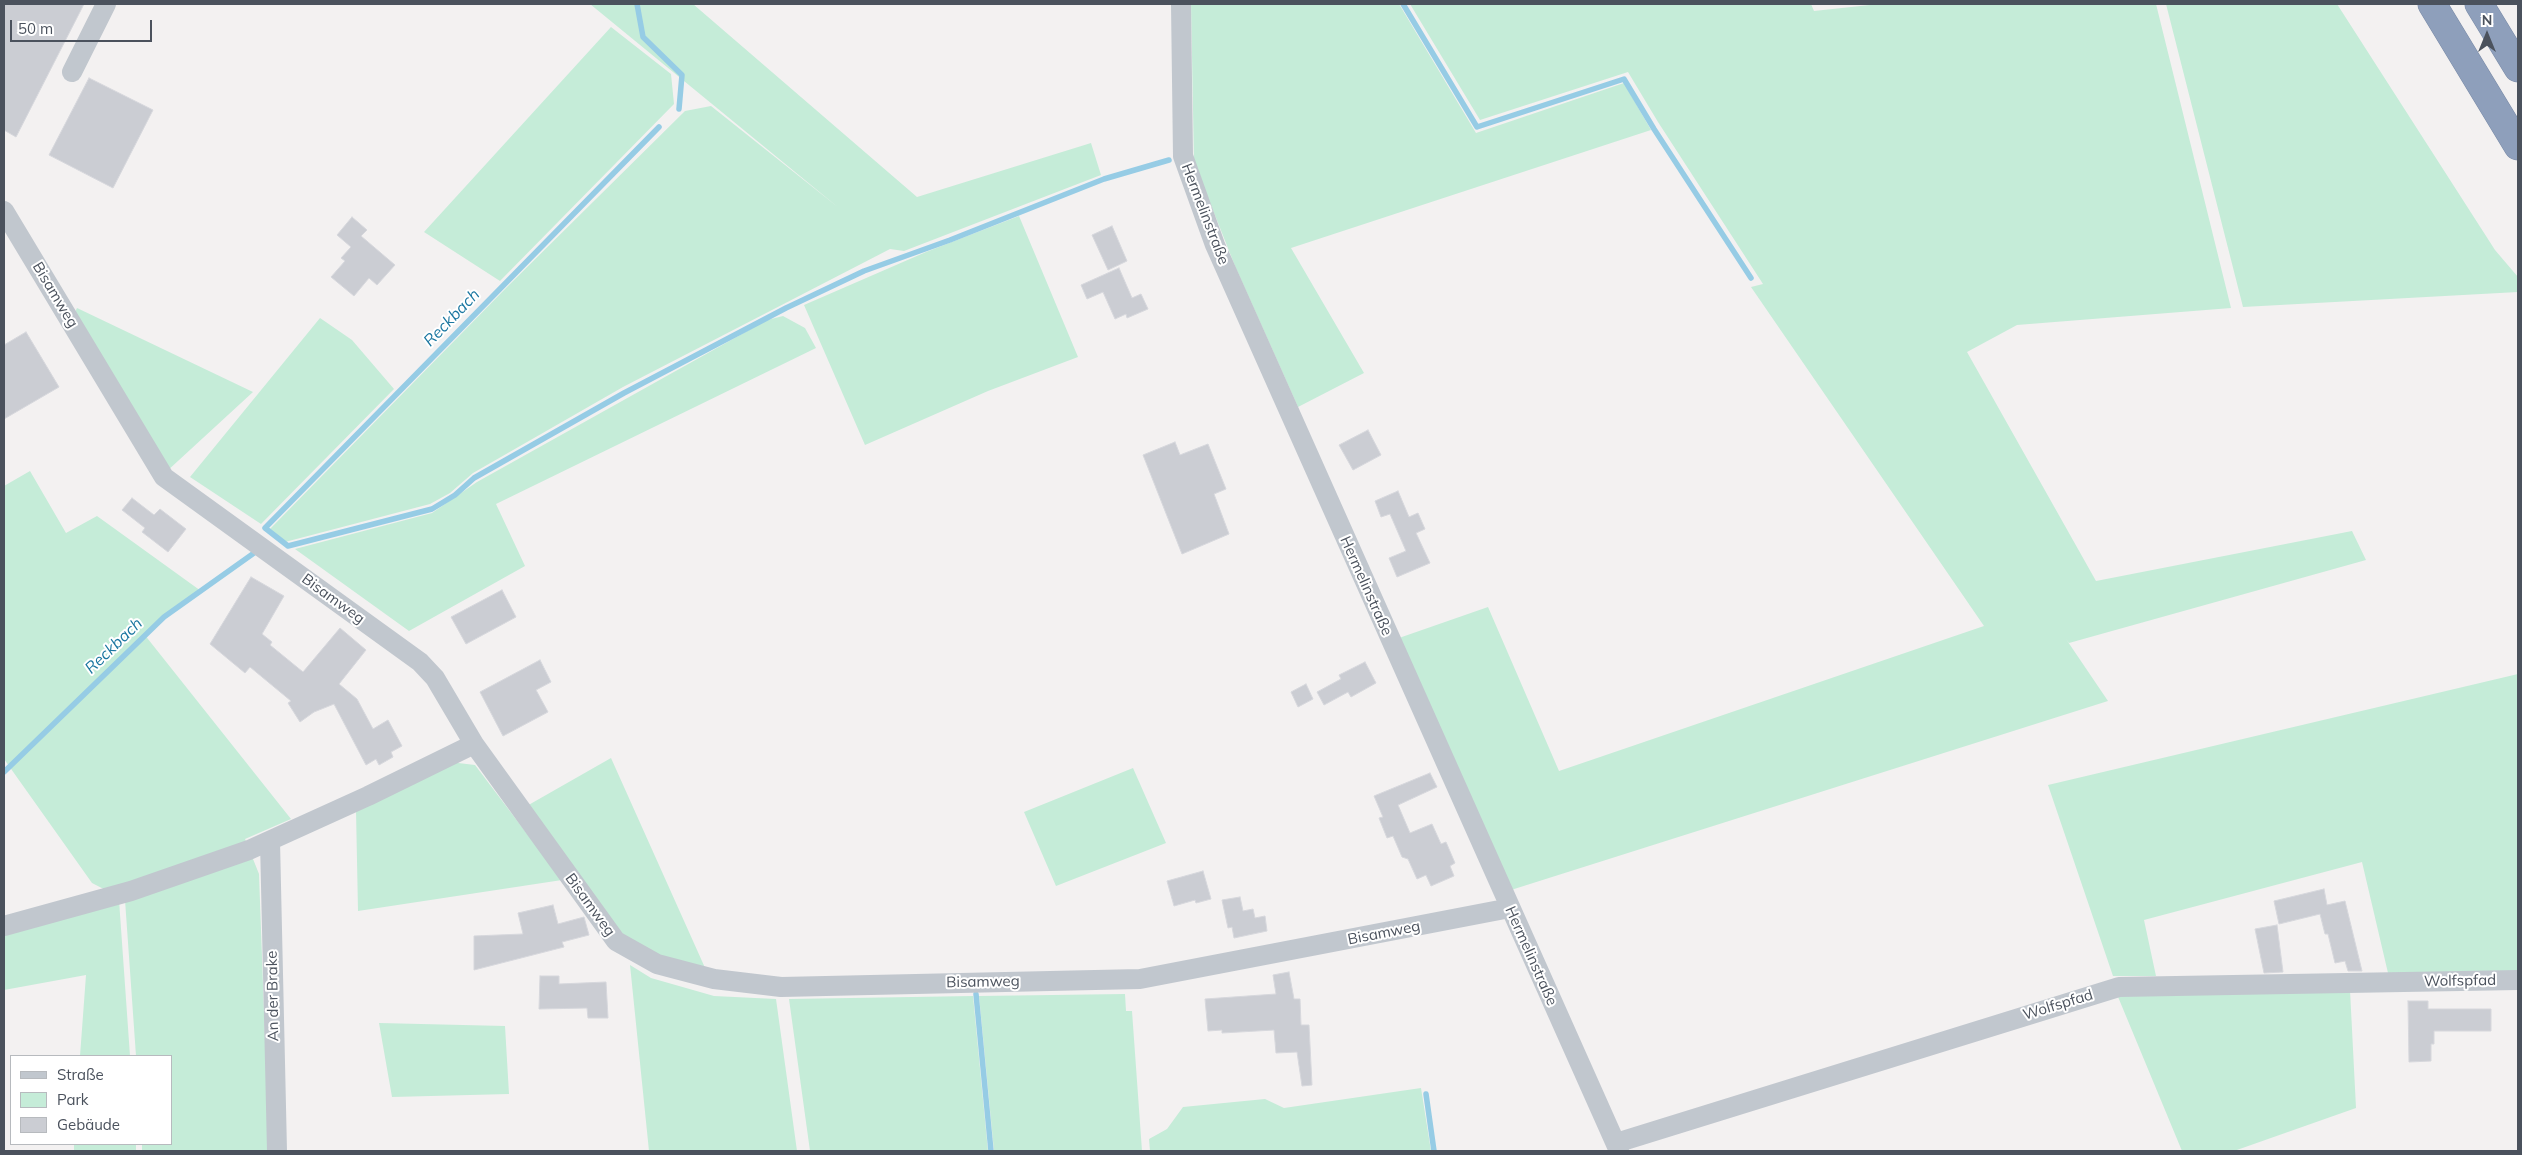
<!DOCTYPE html>
<meta charset="utf-8">
<style>
body{margin:0}
#map{position:relative;width:2522px;height:1155px;overflow:hidden;background:#f3f1f1;font-family:Mulish,sans-serif}
canvas{display:block}
.frame{position:absolute;inset:0;border:5px solid #4b525d;pointer-events:none}
.legend{position:absolute;left:10px;top:1055px;width:162px;height:90px;box-sizing:border-box;background:#fff;border:1px solid #b7babe;margin:0;padding:6px 9px;list-style:none;font-size:15px;color:#4b525d}
.legend li{display:flex;align-items:center;gap:10px;height:25px}
.legend b{width:25px;border:1px solid #b7babe}
.north{position:absolute;left:2462px;top:10px;width:50px;height:50px;-webkit-text-stroke:4px #fff;paint-order:stroke;rotate:0deg;font-size:14px;font-weight:700;line-height:20px;text-align:center;color:#4b525d}
.north::after{content:'';display:block;margin:auto;width:18px;height:22px;background:#4b525d;clip-path:polygon(50% 0,100% 100%,50% 72%,0 100%)}
.scale{position:absolute;left:10px;top:20px;width:142px;height:22px;box-sizing:border-box;border:2px solid #4b525d;border-top:0;padding-left:6px;font-size:15px;line-height:18px;white-space:nowrap;color:#4b525d;-webkit-text-stroke:4px #fff;paint-order:stroke}
</style>
<div id="map">
<canvas width="2522" height="1155"></canvas>
<div class="frame"></div>
<ul class="legend">
<li><b style="height:6px;background:#c1c7ce"></b>Straße</li>
<li><b style="height:14px;background:#c5ecd8"></b>Park</li>
<li><b style="height:14px;background:#cbcdd3"></b>Gebäude</li>
</ul>
<div class="north">N</div>
<div class="scale">50 m</div>
</div>
<script>
const ctx = document.querySelector('canvas').getContext('2d');
ctx.lineJoin = 'round';
function fill(path, color) { ctx.fillStyle = color; ctx.fill(path, 'evenodd'); }
const toPath = rows => new Path2D(rows.map(r => 'M' + r).join(''));
function strokePath(path, color, width, dash) { ctx.strokeStyle = color; ctx.lineWidth = width; ctx.lineCap = dash ? 'butt' : 'round'; ctx.setLineDash(dash || []); ctx.stroke(path); }
function write(font, color, halo, rows, align = 'center') {
  ctx.font = font + ' Mulish,sans-serif'; ctx.lineWidth = 4; ctx.setLineDash([]); ctx.textBaseline = 'middle'; ctx.strokeStyle = halo; ctx.fillStyle = color; for (const [text, x, y, turn = 0] of rows) {
    ctx.save(); ctx.translate(x, y); ctx.rotate((+turn || 0) * Math.PI / 180); ctx.textAlign = isNaN(turn) ? turn : align; if (halo) ctx.strokeText(text, 0, 0); ctx.fillText(text, 0, 0); ctx.restore();
  }
}
fill(toPath([
 [590,4,693,4,917,197,1091,143,1101,175,904,251,890,249,623,387,473,473,450,493,430,504,285,542,269,530,507,287,685,111,711,106,839,208],
 [1191,4,1399,4,1476,133,1624,83,1651,130,1291,248,1364,373,1298,407,1235,266,1194,162],
 [1410,4,1811,4,1814,11,1879,4,2156,4,2231,308,2017,325,1967,352,2096,581,2352,531,2366,560,2069,643,2066,639,2108,701,1511,890,1399,638,1488,607,1559,771,1984,626,1751,287,1763,284,1658,122,1628,72,1480,120],
 [2166,4,2337,4,2495,250,2518,277,2518,292,2243,307],
 [611,27,671,74,674,104,500,281,424,232],
 [1019,216,1078,357,988,391,865,445,804,305,926,252],
 [77,308,253,392,166,472,72,318],
 [783,316,805,328,816,348,496,504,525,566,409,631,295,549,432,513,477,482,767,320],
 [320,318,352,340,394,389,261,524,190,477],
 [30,471,66,533,97,516,201,591,144,634,291,819,245,839,259,874,269,1151,142,1151,142,1144,171,1144,171,1056,136,1056,125,900,92,883,4,759,4,486],
 [2518,674,2518,971,2388,973,2362,862,2144,920,2156,976,2113,976,2048,785],
 [611,758,706,970,655,955,620,935,525,807],
 [450,762,475,765,562,880,358,911,356,810],
 [1133,768,1166,843,1056,886,1024,812],
 [119,900,130,1056,80,1056,86,975,4,990,4,933],
 [630,965,651,978,714,996,776,999,797,1151,649,1151],
 [2350,990,2356,1108,2234,1151,2182,1151,2116,992],
 [1125,994,1126,1011,1132,1011,1142,1151,994,1151,979,996],
 [973,996,988,1151,810,1151,789,999],
 [379,1023,505,1026,509,1094,392,1097],
 [1421,1088,1431,1151,1150,1151,1149,1139,1167,1129,1183,1107,1265,1099,1284,1108],
 [74,1144,136,1144,136,1151,74,1151]
]), '#c5ecd8');
strokePath(toPath([
 [637,4,643,37,682,75,679,109],
 [1403,4,1477,127,1624,79,1654,129,1751,278],
 [659,127,265,528,288,546,432,509,455,495,474,478,624,393,786,308,864,271,950,240,1104,179,1169,160],
 [4,772,164,617,254,553],
 [976,994,991,1151],
 [1426,1094,1434,1151]
]), '#96cce5', 5.5);
const building = toPath([
 [4,4,84,4,16,137,4,130,4,4],
 [89,78,153,110,113,188,49,155,89,78],
 [352,217,367,230,361,236,395,265,377,285,369,278,354,296,331,277,345,261,341,258,351,247,337,235,352,217],
 [1112,226,1127,261,1108,270,1092,235,1112,226],
 [1119,268,1132,298,1141,294,1148,309,1127,318,1126,314,1115,319,1103,292,1087,299,1081,285,1119,268],
 [26,332,59,387,4,419,4,345,26,332],
 [1368,430,1381,455,1353,470,1339,445,1368,430],
 [1175,442,1180,455,1208,444,1226,489,1214,494,1229,534,1182,554,1143,455,1175,442],
 [1398,491,1409,517,1418,513,1425,529,1416,533,1430,563,1397,577,1389,558,1406,551,1390,514,1381,517,1375,501,1398,491],
 [132,498,154,515,160,509,186,529,168,552,142,532,145,528,122,510,132,498],
 [251,577,284,596,262,634,272,642,270,645,303,672,340,628,366,650,339,684,357,699,373,729,388,720,402,746,391,752,393,757,379,765,376,759,366,765,334,704,314,712,300,722,288,703,291,701,250,667,245,673,210,644,251,577],
 [502,590,516,617,466,644,451,617,502,590],
 [540,660,551,682,536,690,548,712,503,736,480,692,540,660],
 [1365,662,1376,683,1351,697,1348,692,1324,705,1317,692,1341,679,1339,675,1365,662],
 [1306,684,1313,699,1298,707,1291,692,1306,684],
 [1430,773,1437,787,1398,805,1410,833,1432,824,1441,844,1446,842,1455,863,1450,866,1454,876,1431,886,1426,875,1417,879,1408,859,1402,857,1393,836,1387,838,1379,818,1383,817,1374,796,1430,773],
 [1203,871,1211,899,1196,903,1195,900,1174,906,1167,881,1203,871],
 [2324,889,2327,905,2345,901,2362,971,2348,971,2345,961,2335,963,2328,934,2325,934,2320,914,2279,924,2274,901,2324,889],
 [1240,897,1243,911,1253,909,1255,918,1265,916,1267,931,1234,938,1232,927,1228,928,1222,900,1240,897],
 [553,905,558,924,584,917,589,935,562,942,564,947,474,970,474,936,523,934,518,913,553,905],
 [2277,925,2283,972,2264,973,2255,929,2277,925],
 [1289,972,1294,999,1300,999,1301,1025,1309,1025,1312,1085,1302,1086,1297,1052,1276,1053,1274,1030,1222,1033,1222,1030,1208,1031,1205,999,1276,994,1273,975,1289,972],
 [540,976,559,976,559,984,606,982,608,1018,588,1018,587,1008,539,1009,540,976],
 [2408,1001,2428,1001,2428,1009,2491,1009,2491,1031,2434,1031,2434,1044,2431,1044,2431,1061,2409,1062,2408,1001]
]);
fill(building, '#cbcdd3');
strokePath(building, '#d6d7dc', 1);
const highway = toPath([
 [2432,4,2518,146],
 [2479,4,2518,68]
]);
strokePath(highway, '#798aa6', 29);
strokePath(toPath([
 [1181,4,1183,156,1215,245,1619,1151],
 [72,72,106,4],
 [4,211,164,477,420,662,435,678,474,744,616,941,657,964,714,979,781,987,1140,979,1510,908],
 [270,841,277,1151],
 [4,926,131,891,249,850,368,796,474,744],
 [1616,1143,2119,987,2518,980]
]), '#c1c7ce', 20);
strokePath(highway, '#8e9fbb', 28);
write('15px', '#4b525d', '#fff', [
 ["Hermelinstraße",1205,214,69],
 ["Bisamweg",55,295,59],
 ["Hermelinstraße",1366,586,66],
 ["Bisamweg",333,599,36],
 ["Bisamweg",590,905,54],
 ["Bisamweg",1384,933,-11],
 ["Hermelinstraße",1531,956,66],
 ["Wolfspfad",2460,981,-1],
 ["Bisamweg",983,982,-1],
 ["An der Brake",273,996,-91],
 ["Wolfspfad",2058,1005,-17]
]);
write('italic 16px', '#1a76a0', '#fff', [
 ["Reckbach",452,318,-46],
 ["Reckbach",114,646,-44]
]);
</script>
